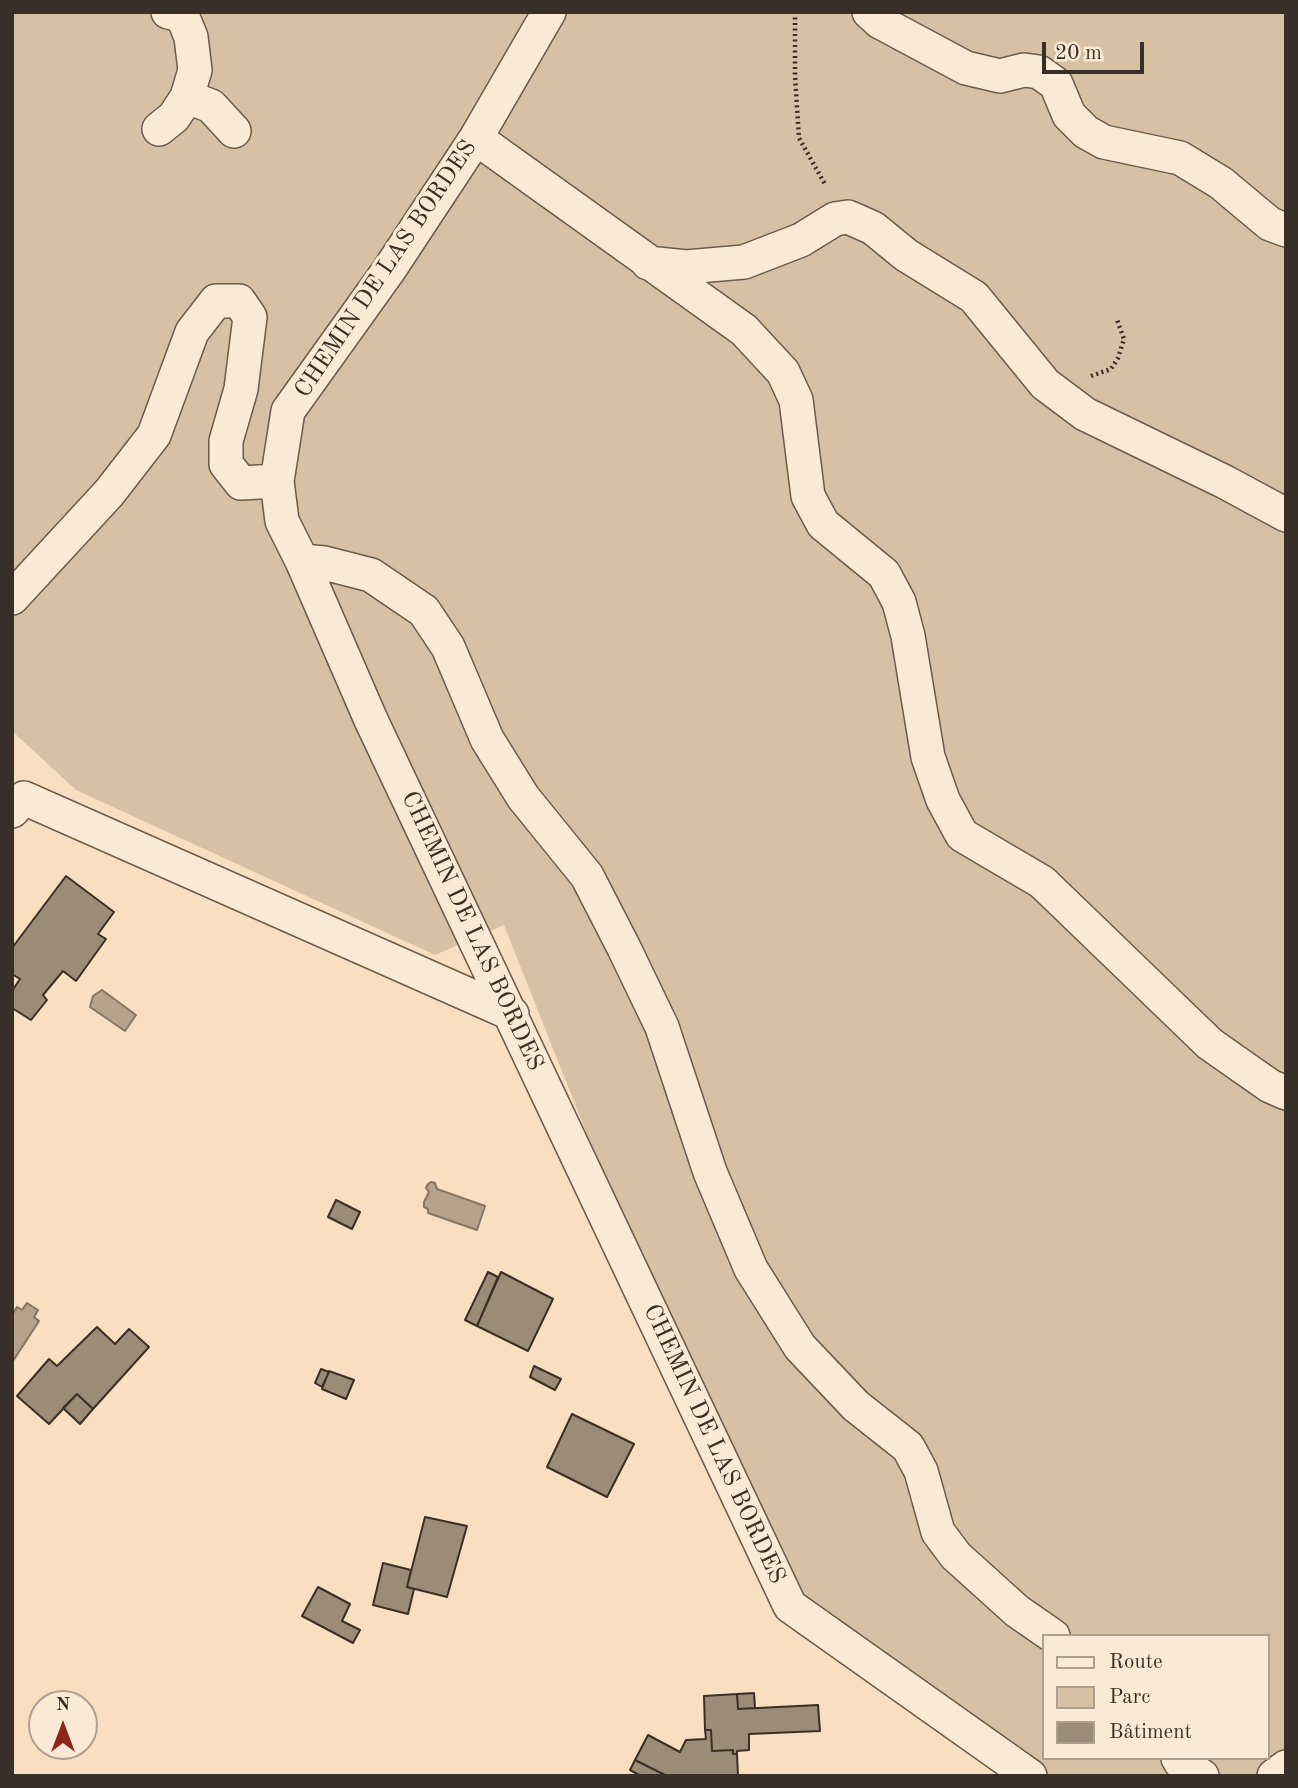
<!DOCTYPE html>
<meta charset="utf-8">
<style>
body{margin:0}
#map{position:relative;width:1298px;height:1788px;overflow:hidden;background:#f7dfbf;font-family:"Old Standard TT",serif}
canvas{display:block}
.frame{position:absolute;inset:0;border:14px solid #3a2f27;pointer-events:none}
.legend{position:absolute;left:1042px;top:1634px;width:228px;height:126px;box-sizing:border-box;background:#faead5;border:2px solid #ad9f8f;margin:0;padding:9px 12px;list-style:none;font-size:21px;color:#3a2f27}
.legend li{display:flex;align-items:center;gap:14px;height:35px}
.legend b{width:35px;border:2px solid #ad9f8f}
.north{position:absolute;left:28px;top:1690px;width:70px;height:70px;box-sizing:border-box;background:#faead5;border:2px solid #ad9f8f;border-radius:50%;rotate:0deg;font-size:19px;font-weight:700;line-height:28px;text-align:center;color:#3a2f27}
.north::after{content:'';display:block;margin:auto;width:24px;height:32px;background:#8f2418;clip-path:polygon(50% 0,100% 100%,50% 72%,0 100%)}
.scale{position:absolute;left:1042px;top:42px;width:102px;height:32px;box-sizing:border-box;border:4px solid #3a2f27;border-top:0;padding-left:9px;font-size:21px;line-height:24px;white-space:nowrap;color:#3a2f27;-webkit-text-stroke:5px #faead5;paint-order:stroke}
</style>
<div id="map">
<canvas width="1298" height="1788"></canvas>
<div class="frame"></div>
<ul class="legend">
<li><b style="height:9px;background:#faead5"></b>Route</li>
<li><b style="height:19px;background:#d7c1a5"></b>Parc</li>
<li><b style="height:19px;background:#9c8b76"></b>Bâtiment</li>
</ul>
<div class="north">N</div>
<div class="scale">20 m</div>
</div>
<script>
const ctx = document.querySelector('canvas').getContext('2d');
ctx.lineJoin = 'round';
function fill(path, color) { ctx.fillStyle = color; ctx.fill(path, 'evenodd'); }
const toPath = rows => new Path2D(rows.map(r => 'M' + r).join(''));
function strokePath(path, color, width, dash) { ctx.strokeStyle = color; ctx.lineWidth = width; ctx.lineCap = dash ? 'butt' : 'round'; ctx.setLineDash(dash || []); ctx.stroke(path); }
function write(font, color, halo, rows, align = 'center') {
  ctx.font = font + ' "Old Standard TT",serif'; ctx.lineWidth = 7; ctx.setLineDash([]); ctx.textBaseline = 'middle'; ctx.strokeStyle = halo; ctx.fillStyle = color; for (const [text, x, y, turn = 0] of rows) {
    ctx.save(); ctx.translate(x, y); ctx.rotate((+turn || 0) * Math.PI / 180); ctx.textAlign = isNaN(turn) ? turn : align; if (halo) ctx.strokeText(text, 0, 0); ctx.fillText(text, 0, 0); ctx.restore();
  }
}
fill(toPath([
 [12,12,1286,12,1286,1776,1030,1776,790,1606,690,1394,504,925,435,955,76,790,12,731],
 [1044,1636,1268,1636,1268,1758,1044,1758]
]), '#d7c1a5');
const water = toPath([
 [102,990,136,1015,125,1031,90,1007,93,996,102,990],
 [431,1182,435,1183,437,1189,485,1206,477,1230,428,1213,428,1209,424,1207,424,1202,429,1192,426,1188,428,1184,431,1182],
 [27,1303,38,1310,34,1317,39,1321,13,1361,12,1315,17,1307,22,1310,27,1303]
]);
fill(water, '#b7a38b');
strokePath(water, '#857563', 2);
const building = toPath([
 [66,876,114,912,98,934,106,939,76,981,63,971,43,995,47,1000,31,1020,12,1008,12,991,20,979,12,974,12,948,66,876],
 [336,1200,360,1212,352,1229,328,1217,336,1200],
 [488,1272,498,1277,477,1326,465,1320,488,1272],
 [501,1272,553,1299,528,1351,477,1326,501,1272],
 [97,1327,115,1344,129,1329,149,1347,93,1409,77,1394,49,1424,17,1396,49,1359,57,1366,97,1327],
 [534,1366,561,1379,555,1390,530,1377,534,1366],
 [321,1369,329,1372,322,1387,315,1383,321,1369],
 [329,1371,354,1380,346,1399,322,1389,329,1371],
 [77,1394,93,1409,80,1424,63,1408,77,1394],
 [572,1414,634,1444,607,1497,547,1467,572,1414],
 [425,1517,467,1526,447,1597,407,1587,425,1517],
 [383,1563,411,1570,407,1587,414,1589,408,1614,373,1605,383,1563],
 [318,1587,350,1604,342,1621,360,1630,353,1643,302,1616,318,1587],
 [754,1693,755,1708,738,1709,737,1694,754,1693],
 [737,1694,738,1709,818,1705,820,1731,749,1734,749,1750,737,1751,737,1754,733,1754,733,1750,712,1751,711,1730,705,1730,704,1696,737,1694],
 [705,1730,711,1730,712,1751,733,1750,733,1754,737,1754,738,1776,667,1776,635,1760,648,1735,680,1752,686,1740,706,1739,705,1730],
 [635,1760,665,1775,641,1776,630,1770,635,1760]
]);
fill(building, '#9c8b76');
strokePath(building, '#3a2f27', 2);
const minor = toPath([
 [549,12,476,138,389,270,288,411,277,481,282,521,302,561,371,720,790,1606,1030,1776],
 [869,12,880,22,966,68,1000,76,1024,70,1039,72,1056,84,1069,115,1086,132,1104,142,1180,158,1221,183,1270,224,1286,230],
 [187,97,211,106,234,131],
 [159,129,174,117,187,97,195,70,191,37,182,15,168,12],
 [476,138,744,330,783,372,796,400,808,496,823,524,884,574,899,602,908,636,928,757,943,800,962,835,1042,882,1210,1044,1270,1086,1286,1093],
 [648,263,686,267,744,262,801,240,835,219,848,217,873,228,906,255,974,297,1045,384,1085,414,1225,482,1286,515],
 [302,561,324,563,371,575,424,611,448,647,487,739,523,797,587,876,624,948,662,1027,710,1172,751,1269,800,1347,856,1406,908,1447,921,1471,938,1532,956,1556,1017,1611,1053,1636],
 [12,598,109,493,154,435,192,332,216,301,239,301,250,317,241,389,226,441,226,464,241,483,277,481],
 [12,811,24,798,512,1014],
 [1178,1758,1181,1763,1202,1776],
 [1274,1776,1286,1767]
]);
strokePath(minor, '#695b4d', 36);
strokePath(toPath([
 [795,12,795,76,799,138,826,186],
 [1091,376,1111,369,1118,358,1124,339,1117,320]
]), '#3a2f27', 4.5, [2, 3.5]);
strokePath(minor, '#faead5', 33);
write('24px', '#3a2f27', '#faead5', [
 ["CHEMIN DE LAS BORDES",386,269,-56],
 ["CHEMIN DE LAS BORDES",472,931,65],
 ["CHEMIN DE LAS BORDES",714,1444,65]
]);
</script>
